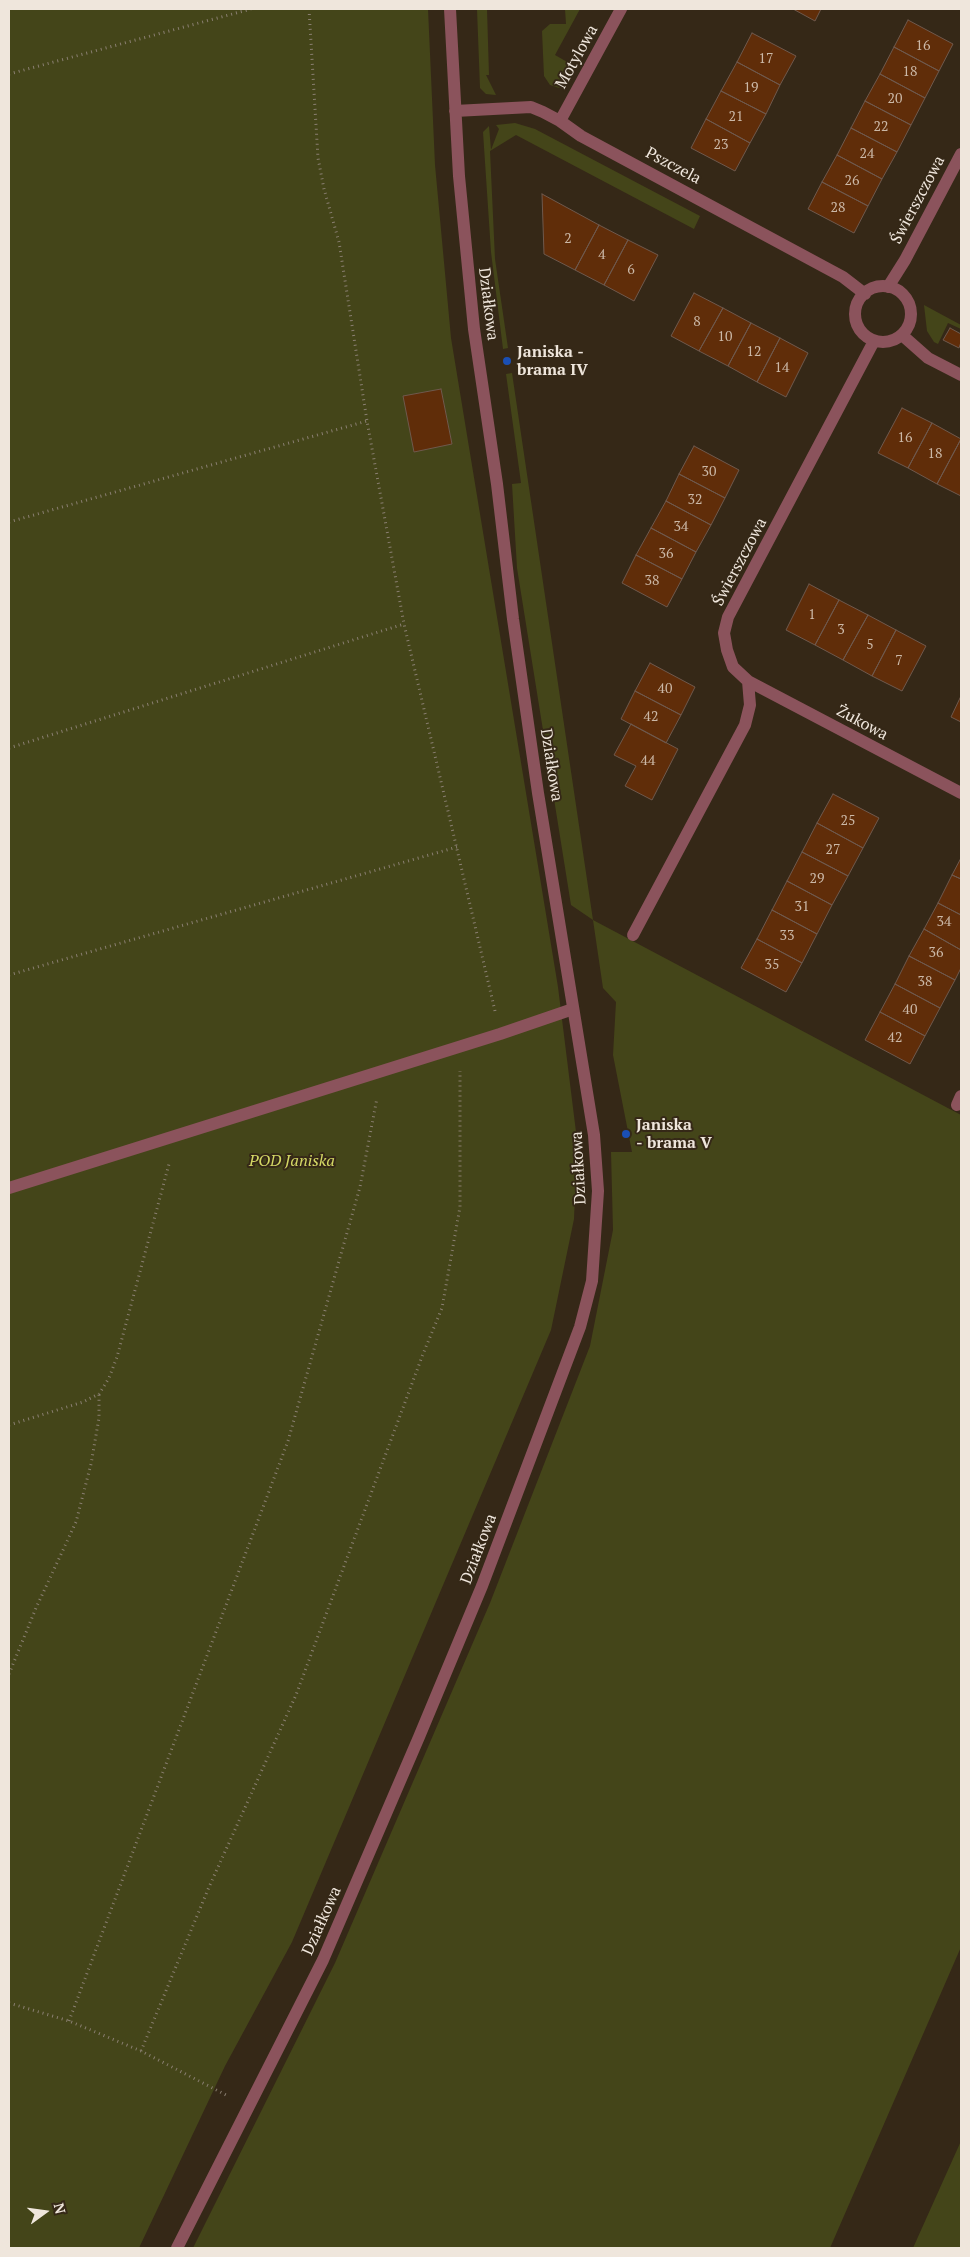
<!DOCTYPE html>
<meta charset="utf-8">
<style>
body{margin:0}
#map{position:relative;width:970px;height:2257px;overflow:hidden;background:#352817;font-family:"PT Serif",serif}
canvas{display:block}
.frame{position:absolute;inset:0;border:10px solid #efe6dc;pointer-events:none}
.north{position:absolute;left:20px;top:2187px;width:50px;height:50px;-webkit-text-stroke:4px #352817;paint-order:stroke;rotate:76deg;font-size:14px;font-weight:700;line-height:20px;text-align:center;color:#efe6dc}
.north::after{content:'';display:block;margin:auto;width:18px;height:22px;background:#efe6dc;clip-path:polygon(50% 0,100% 100%,50% 72%,0 100%)}
</style>
<div id="map">
<canvas width="970" height="2257"></canvas>
<div class="frame"></div>
<div class="north">N</div>
</div>
<script>
const ctx = document.querySelector('canvas').getContext('2d');
ctx.lineJoin = 'round';
function fill(path, color) { ctx.fillStyle = color; ctx.fill(path, 'evenodd'); }
const toPath = rows => new Path2D(rows.map(r => 'M' + r).join(''));
function strokePath(path, color, width, dash) { ctx.strokeStyle = color; ctx.lineWidth = width; ctx.lineCap = dash ? 'butt' : 'round'; ctx.setLineDash(dash || []); ctx.stroke(path); }
function write(font, color, halo, rows, align = 'center') {
  ctx.font = font + ' "PT Serif",serif'; ctx.lineWidth = 4; ctx.setLineDash([]); ctx.textBaseline = 'middle'; ctx.strokeStyle = halo; ctx.fillStyle = color; for (const [text, x, y, turn = 0] of rows) {
    ctx.save(); ctx.translate(x, y); ctx.rotate((+turn || 0) * Math.PI / 180); ctx.textAlign = isNaN(turn) ? turn : align; if (halo) ctx.strokeText(text, 0, 0); ctx.fillText(text, 0, 0); ctx.restore();
  }
}
fill(toPath([
 [9,9,428,9,435,165,451,338,558,987,577,1140,574,1219,551,1330,292,1942,225,2066,139,2248,9,2248],
 [477,9,487,9,489,75,486,75,496,95,486,94,480,88],
 [565,9,580,9,555,55,569,63,574,69,574,73,570,82,559,88,550,85,544,76,542,31,550,24,566,24],
 [515,123,535,129,700,216,694,229,516,135,490,151,495,259,508,348,503,349,491,252,483,132,489,126,491,150,499,129,496,125],
 [924,305,961,325,961,329,948,323,938,344,934,342,927,331],
 [512,373,593,920,961,1115,961,1947,830,2248,193,2248,335,1963,490,1603,590,1346,613,1230,611,1152,632,1152,613,1055,616,1002,603,988,593,920,571,905,517,568,512,484,521,483,506,374],
 [961,2141,961,2248,913,2248]
]), '#444519');
const building = toPath([
 [793,9,821,9,815,21,793,9],
 [908,20,953,44,939,71,894,47,908,20],
 [752,33,796,56,780,85,737,62,752,33],
 [894,47,939,71,925,98,880,74,894,47],
 [737,62,780,85,766,114,721,91,737,62],
 [880,74,925,98,911,125,865,101,880,74],
 [721,91,766,114,750,143,706,119,721,91],
 [865,101,911,125,897,152,851,128,865,101],
 [706,119,750,143,735,171,691,148,706,119],
 [851,128,897,152,882,179,837,155,851,128],
 [837,155,882,179,868,206,822,182,837,155],
 [822,182,868,206,854,233,808,209,822,182],
 [542,194,599,225,575,270,544,254,542,194],
 [599,225,628,240,604,285,575,270,599,225],
 [628,240,658,255,634,301,604,285,628,240],
 [694,293,723,308,699,351,671,336,694,293],
 [723,308,751,323,728,366,699,351,723,308],
 [751,323,780,338,757,382,728,366,751,323],
 [950,328,961,334,961,342,959,348,943,340,950,328],
 [780,338,808,353,786,397,757,382,780,338],
 [441,389,452,444,414,452,403,396,441,389],
 [902,408,932,423,908,468,878,453,902,408],
 [932,423,961,439,937,484,908,468,932,423],
 [961,439,961,496,937,484,961,439],
 [694,446,739,470,725,498,679,474,694,446],
 [679,474,725,498,711,525,666,501,679,474],
 [666,501,711,525,696,552,651,528,666,501],
 [651,528,696,552,682,579,636,555,651,528],
 [636,555,682,579,667,607,622,583,636,555],
 [809,584,839,600,815,645,786,630,809,584],
 [839,600,868,615,843,660,815,645,839,600],
 [868,615,896,630,872,676,843,660,868,615],
 [896,630,926,646,902,691,872,676,896,630],
 [650,663,695,687,681,715,635,691,650,663],
 [635,691,681,715,666,743,621,719,635,691],
 [961,696,961,722,951,717,961,696],
 [631,724,678,749,652,800,625,786,636,766,614,755,631,724],
 [833,794,879,818,863,848,817,823,833,794],
 [817,823,863,848,848,876,802,852,817,823],
 [802,852,848,876,832,905,787,881,802,852],
 [961,858,961,879,952,875,961,858],
 [952,875,961,879,961,915,938,903,952,875],
 [787,881,832,905,817,934,772,910,787,881],
 [938,903,961,915,961,950,924,929,938,903],
 [772,910,817,934,802,963,757,939,772,910],
 [924,929,961,950,961,968,955,980,909,956,924,929],
 [757,939,802,963,786,992,741,968,757,939],
 [909,956,955,980,940,1008,895,984,909,956],
 [895,984,940,1008,925,1036,880,1012,895,984],
 [880,1012,925,1036,910,1064,865,1040,880,1012]
]);
fill(building, '#602d09');
strokePath(building, '#6f594d', 1);
strokePath(toPath([
 [309,9,318,158,324,189,339,242,367,421,404,624,495,1011],
 [9,74,251,9],
 [9,522,367,421],
 [9,748,404,624],
 [9,975,457,847],
 [9,1425,83,1402,99,1394,109,1378,117,1357,169,1164],
 [9,1674,36,1608,76,1522,91,1464,99,1418,99,1394],
 [9,2003,69,2021,141,2051,228,2096],
 [69,2021,288,1441,360,1187,377,1098],
 [141,2051,209,1887,296,1695,423,1354,442,1308,460,1207,460,1071]
]), '#8a7f71', 3, [1, 4]);
strokePath(toPath([
 [9,1188,500,1034,573,1009]
]), '#8b535c', 12);
strokePath(toPath([
 [455,111,531,107,543,112,560,121,581,136,843,277,865,294],
 [560,121,621,9],
 '855 314a28 28 0 1 1 56 0a28 28 0 1 1-56 0Z',
 [888,287,905,260,961,154],
 [902,335,928,358,961,375],
 [748,681,961,793],
 [633,935,745,725,750,705,748,681,733,667,727,650,724,633,728,617,874,341],
 [957,1105,961,1096],
 [177,2248,323,1960,419,1737,482,1586,580,1327,592,1281,598,1191,594,1135,538,793,513,619,497,484,474,329,459,176,450,9]
]), '#8b535c', 12);
for (const [x, y, r, color] of [
 [507,361,5,"#1a4fb4"],
 [626,1134,5,"#1a4fb4"]
]) { const dot = new Path2D(); dot.arc(x, y, r, 0, 2 * Math.PI); ctx.fillStyle = color; ctx.fill(dot); strokePath(dot, '#352817', 2); }
write('14px', '#cbb8a7', null, [
 ["16",923,46],
 ["17",766,59],
 ["18",910,72],
 ["19",751,88],
 ["20",895,99],
 ["21",736,117],
 ["22",881,127],
 ["23",721,145],
 ["24",867,154],
 ["26",852,181],
 ["28",838,208],
 ["2",568,239],
 ["4",602,255],
 ["6",631,270],
 ["8",697,322],
 ["10",725,337],
 ["12",754,352],
 ["14",782,368],
 ["16",905,438],
 ["18",935,454],
 ["30",709,472],
 ["32",695,500],
 ["34",681,527],
 ["36",666,554],
 ["38",652,581],
 ["1",812,615],
 ["3",841,630],
 ["5",870,645],
 ["7",899,661],
 ["40",665,689],
 ["42",651,717],
 ["44",648,761],
 ["25",848,821],
 ["27",833,850],
 ["29",817,879],
 ["31",802,907],
 ["34",944,922],
 ["33",787,936],
 ["36",936,953],
 ["35",772,965],
 ["38",925,982],
 ["40",910,1010],
 ["42",895,1038]
]);
write('16px', '#efe6dc', '#352817', [
 ["Motylowa",577,57,-61],
 ["Pszczela",673,166,28],
 ["Świerszczowa",918,200,-62],
 ["Działkowa",488,304,83],
 ["Świerszczowa",740,562,-62],
 ["Żukowa",862,723,28],
 ["Działkowa",551,765,81],
 ["Działkowa",579,1168,-93],
 ["Działkowa",479,1549,-69],
 ["Działkowa",322,1921,-66]
]);
write('bold 16px', '#efe6dc', '#352817', [
 ["Janiska -",517,352],
 ["brama IV",517,370],
 ["Janiska",636,1125],
 ["- brama V",636,1143]
], 'left');
write('italic 16px', '#d4d865', '#352817', [
 ["POD Janiska",292,1161]
]);
</script>
